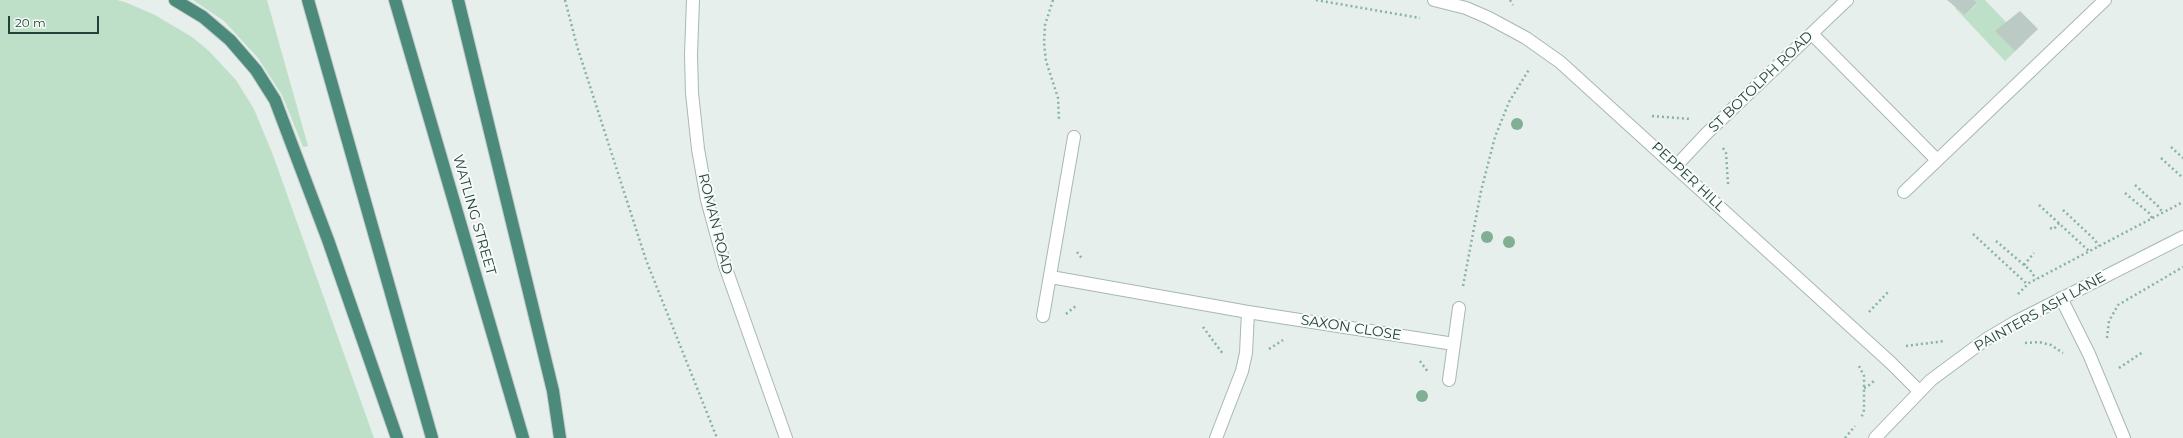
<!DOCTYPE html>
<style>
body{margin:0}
#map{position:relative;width:2183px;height:438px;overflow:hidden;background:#e6efeb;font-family:Montserrat,sans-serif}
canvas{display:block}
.scale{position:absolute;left:8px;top:16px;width:91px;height:18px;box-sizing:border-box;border:2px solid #24423a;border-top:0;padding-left:5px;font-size:12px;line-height:14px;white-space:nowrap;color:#24423a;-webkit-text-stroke:3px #f7fbf9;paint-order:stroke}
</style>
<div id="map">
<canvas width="2183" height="438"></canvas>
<div class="scale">20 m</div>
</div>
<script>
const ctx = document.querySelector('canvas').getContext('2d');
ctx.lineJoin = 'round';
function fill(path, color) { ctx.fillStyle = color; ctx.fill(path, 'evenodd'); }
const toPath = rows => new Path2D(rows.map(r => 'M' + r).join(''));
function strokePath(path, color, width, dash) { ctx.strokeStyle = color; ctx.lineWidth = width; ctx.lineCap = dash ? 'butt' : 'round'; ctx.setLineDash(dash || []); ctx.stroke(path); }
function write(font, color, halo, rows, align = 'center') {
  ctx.font = font + ' Montserrat,sans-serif'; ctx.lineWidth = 4; ctx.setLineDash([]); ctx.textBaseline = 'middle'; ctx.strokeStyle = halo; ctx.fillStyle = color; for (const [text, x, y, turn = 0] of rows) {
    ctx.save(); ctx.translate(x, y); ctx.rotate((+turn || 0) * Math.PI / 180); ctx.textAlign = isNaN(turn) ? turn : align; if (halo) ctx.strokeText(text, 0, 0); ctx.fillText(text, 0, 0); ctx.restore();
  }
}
fill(toPath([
 [0,0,117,0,125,2,155,15,192,37,209,51,236,80,254,109,273,155,374,438,0,438],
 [193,0,267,0,308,146,303,147,282,95,258,58,224,21],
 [1974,0,1985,0,2025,42,2005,61,1955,8,1957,6,1965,15,1977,4]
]), '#bfe0c8');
fill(toPath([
 [1947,0,1974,0,1977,3,1965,15],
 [2020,11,2038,29,2015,51,1995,31]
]), '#bbcac4');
const minor = toPath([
 [693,0,691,55,692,93,698,149,707,200,725,266,786,438],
 [1434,0,1466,8,1489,18,1526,38,1560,62,1891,363,1919,391],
 [1812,34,1936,159],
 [1676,166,1707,133,1847,0],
 [1904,192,2105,0],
 [1051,277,1248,312,1454,344],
 [2061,298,2089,354,2124,438],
 [1043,316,1074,137],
 [1449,380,1459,308],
 [1216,438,1242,371,1246,353,1248,312],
 [1875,438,1931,380,1985,340,2017,321,2183,237]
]);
const trunk = toPath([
 [175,0,203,17,230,40,256,70,275,100,328,240,397,438],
 [308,0,432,438],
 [395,0,523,438],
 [458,0,553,391,560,438]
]);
strokePath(minor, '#a8b8b2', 14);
strokePath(trunk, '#c2cac8', 14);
strokePath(toPath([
 [565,0,577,46,646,260,717,438],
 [1053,0,1045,25,1044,43,1046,61,1058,98,1059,120],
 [1316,0,1420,18],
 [1510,0,1513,5],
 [1652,116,1691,119],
 [2171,147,2183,158],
 [1723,148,1726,153,1728,184],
 [2161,158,2183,178],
 [2135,185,2158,206,2163,213],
 [2125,193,2149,213,2152,218],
 [2039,205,2089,251],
 [2063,210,2094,239,2099,246],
 [2050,228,2054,229,2059,223],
 [1973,234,2027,284],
 [1996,241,2030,270,2036,279],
 [1077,252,1083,260],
 [2024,265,2034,253],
 [1463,286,1481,191,1495,137,1509,102,1530,68],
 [2018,294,2029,283,2183,202],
 [1869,312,1889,291],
 [1066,314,1077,305],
 [1203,327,1223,354],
 [2107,338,2109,321,2118,305,2183,267],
 [2025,343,2039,342,2051,345,2063,353],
 [1906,346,1945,341],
 [1269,349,1283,340],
 [1420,361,1428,372],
 [1859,366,1864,376,1864,410,1861,419],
 [2119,368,2143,352],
 [1864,388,1867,387,1874,381],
 [1845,438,1855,426]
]), '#86b3a5', 2.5, [2, 3]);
strokePath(minor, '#fff', 12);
strokePath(trunk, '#4c8a7c', 12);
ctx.fillStyle = '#80af93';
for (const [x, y] of [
 [1517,124],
 [1487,237],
 [1509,242],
 [1422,396]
]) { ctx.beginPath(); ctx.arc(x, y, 6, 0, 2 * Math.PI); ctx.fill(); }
write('14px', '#24423a', '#f7fbf9', [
 ["ST BOTOLPH ROAD",1761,82,-44],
 ["PEPPER HILL",1688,177,43],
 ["WATLING STREET",474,215,74],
 ["ROMAN ROAD",715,224,76],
 ["PAINTERS ASH LANE",2040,312,-29],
 ["SAXON CLOSE",1351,328,9]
]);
</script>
